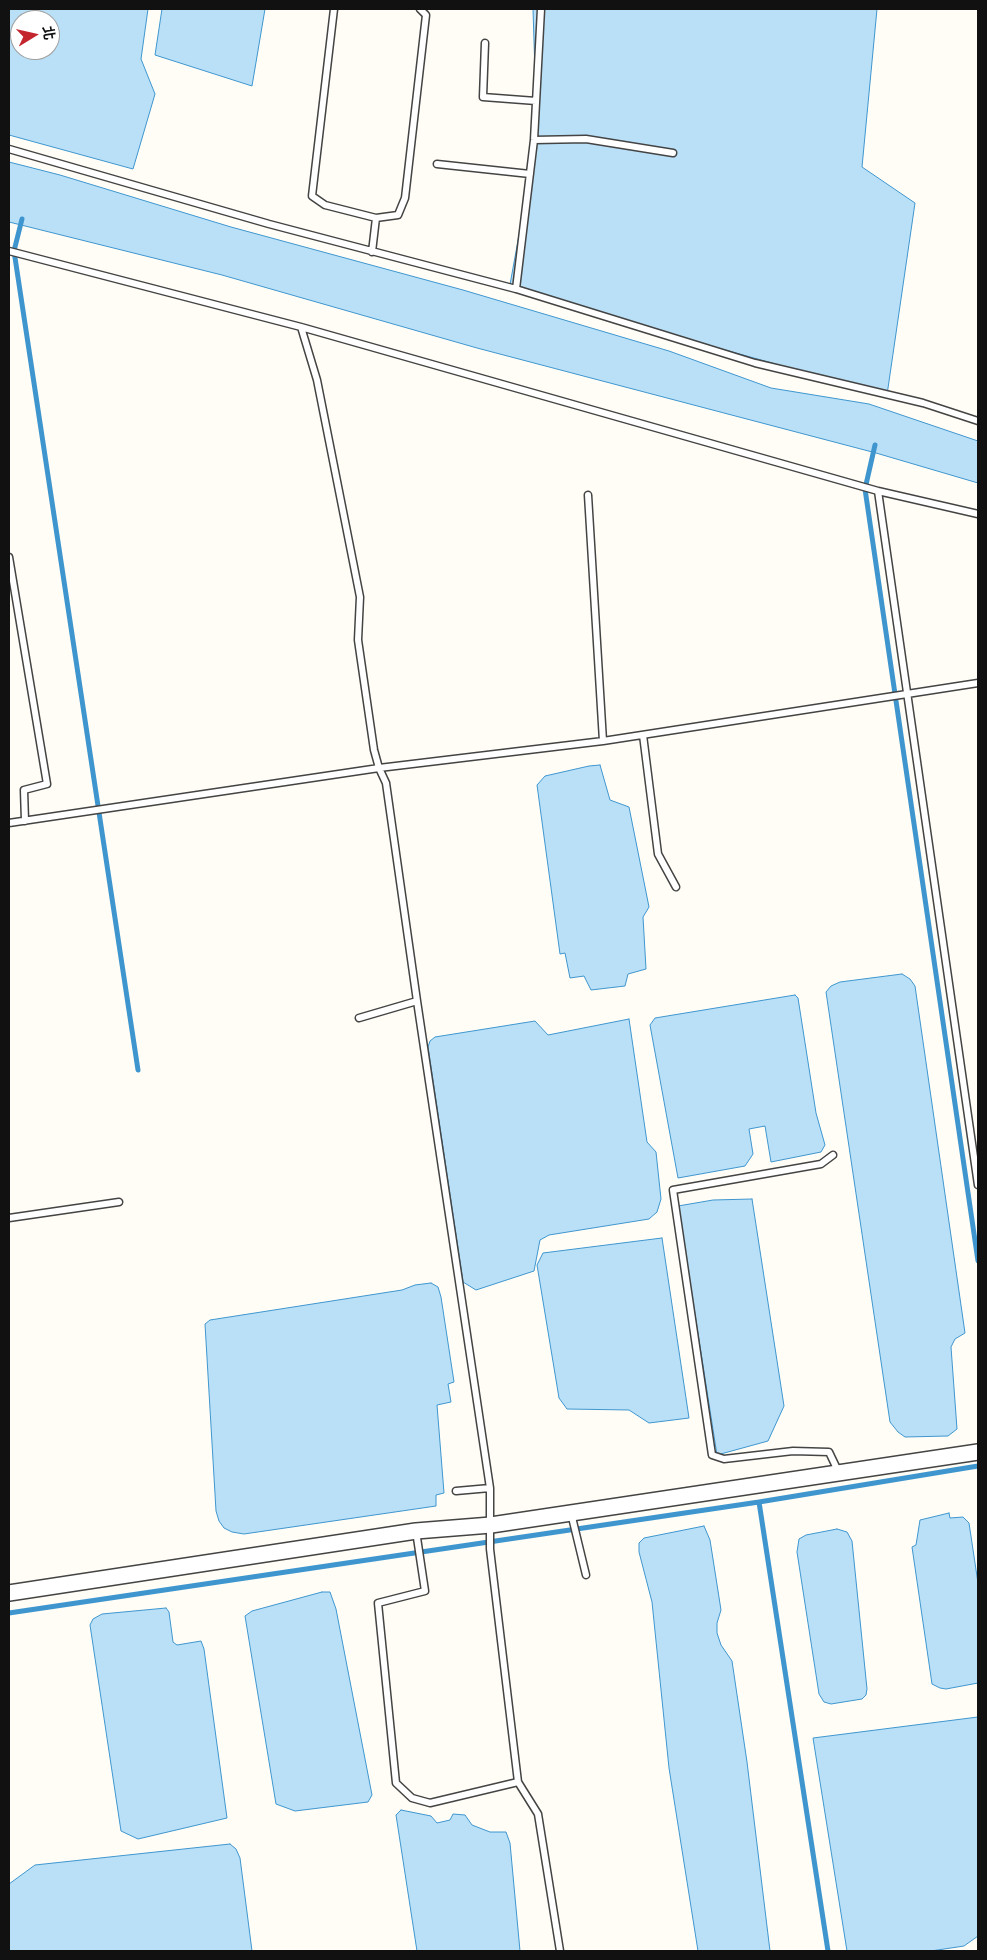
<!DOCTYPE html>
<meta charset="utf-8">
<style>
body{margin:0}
#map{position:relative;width:987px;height:1960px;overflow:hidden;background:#fffdf5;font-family:Merriweather,"Noto Sans TC",serif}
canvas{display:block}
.frame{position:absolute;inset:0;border:10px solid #111;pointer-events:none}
.north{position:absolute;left:10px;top:10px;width:50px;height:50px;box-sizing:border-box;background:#fff;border:1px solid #a0a0a0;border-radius:50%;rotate:81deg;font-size:14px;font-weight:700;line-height:20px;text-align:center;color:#111}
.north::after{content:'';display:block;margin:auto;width:18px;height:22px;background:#c4262e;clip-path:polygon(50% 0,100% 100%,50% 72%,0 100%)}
</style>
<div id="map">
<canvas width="987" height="1960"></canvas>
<div class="frame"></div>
<div class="north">北</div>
</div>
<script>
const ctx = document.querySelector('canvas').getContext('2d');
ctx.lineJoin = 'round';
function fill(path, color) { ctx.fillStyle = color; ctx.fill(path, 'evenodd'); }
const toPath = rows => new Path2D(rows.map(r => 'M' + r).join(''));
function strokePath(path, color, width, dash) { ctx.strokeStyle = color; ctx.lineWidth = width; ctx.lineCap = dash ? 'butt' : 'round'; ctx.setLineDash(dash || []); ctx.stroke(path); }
const water = toPath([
 [9,9,148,9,141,59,155,94,133,169,9,135,9,9],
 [20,20,50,20,50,50,20,50,20,20],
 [162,9,265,9,252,86,155,55,162,9],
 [533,9,877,9,862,167,915,203,887,395,509,290,537,136,533,9],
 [9,162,60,175,231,227,463,290,669,351,771,388,869,404,978,441,978,483,876,453,477,348,222,275,9,222,9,162],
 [600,765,610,800,629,807,649,907,643,917,646,969,628,974,625,986,591,990,584,976,570,978,565,953,560,954,537,785,545,776,589,766,600,765],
 [902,974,910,979,915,986,965,1333,955,1339,951,1347,957,1429,948,1436,905,1437,898,1432,890,1422,826,992,831,986,840,982,902,974],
 [795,995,798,998,816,1113,825,1145,821,1152,771,1162,765,1126,749,1129,753,1154,745,1166,678,1178,650,1025,655,1018,795,995],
 [629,1019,647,1142,656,1152,661,1199,657,1212,649,1219,549,1235,540,1240,534,1271,476,1290,463,1282,428,1047,430,1041,435,1037,535,1021,548,1035,629,1019],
 [752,1199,784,1406,768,1441,717,1455,678,1206,713,1200,752,1199],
 [662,1238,689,1418,649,1423,629,1410,567,1409,559,1398,537,1265,543,1253,662,1238],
 [431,1283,438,1287,441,1297,454,1382,448,1384,451,1402,437,1405,444,1493,436,1495,436,1506,244,1534,232,1532,224,1528,219,1521,216,1511,205,1324,210,1320,402,1290,415,1285,431,1283],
 [949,1513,950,1518,963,1517,969,1523,978,1583,978,1683,946,1689,940,1688,932,1684,912,1547,916,1545,920,1520,949,1513],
 [704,1526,710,1540,721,1610,717,1623,717,1633,721,1645,732,1661,747,1762,770,1951,698,1951,669,1768,652,1602,639,1552,639,1543,644,1538,704,1526],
 [837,1529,847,1532,852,1541,867,1689,866,1695,862,1699,831,1704,824,1702,819,1694,797,1552,799,1539,806,1535,837,1529],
 [322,1592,330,1592,336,1609,372,1795,368,1802,295,1811,276,1804,245,1616,252,1611,322,1592],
 [166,1608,169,1612,173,1642,177,1645,201,1641,204,1649,227,1818,138,1839,121,1831,90,1625,93,1619,102,1614,166,1608],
 [978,1717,978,1936,964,1946,931,1951,847,1951,813,1738,978,1717],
 [401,1810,431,1816,437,1823,450,1820,453,1814,465,1815,472,1825,490,1832,506,1832,510,1843,520,1951,417,1951,396,1815,401,1810],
 [230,1844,236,1849,240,1858,252,1951,9,1951,9,1884,35,1865,230,1844]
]);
fill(water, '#b9e0f7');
strokePath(water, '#3f96cf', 1);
strokePath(toPath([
 [22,219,14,251,138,1070],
 [875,445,865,489,978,1261],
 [9,1613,759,1502],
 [828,1951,759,1502,978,1466]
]), '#3f96cf', 5);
const service = toPath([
 [334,9,312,196,325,205,376,218,398,215,405,198,426,15,420,9],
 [485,43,483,97,536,101],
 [534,140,586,139,673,153],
 [9,149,269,224,516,289,755,363,923,403,978,421],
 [437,164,530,174],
 [9,251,301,327,878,491,978,514],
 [372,252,376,218],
 [516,289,534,140,541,9],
 [301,327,317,380,360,597,358,640,374,750,379,768,386,783,417,1001,490,1488,490,1549,518,1782,538,1814,560,1951],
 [878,491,978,1185],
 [588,495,603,741],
 [9,557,47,784,24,790,25,821],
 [643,735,658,854,676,887],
 [9,823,379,768,603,741,978,683],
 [359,1018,417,1001],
 [833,1155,821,1164,673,1190,712,1455,724,1459,793,1451,829,1452,839,1473],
 [9,1218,119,1202],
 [456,1491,490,1488],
 [571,1513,586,1575],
 [416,1531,425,1591,378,1603,396,1783,412,1798,430,1803,518,1782]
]);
const tertiary = toPath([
 [9,1593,416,1531,491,1525,978,1452]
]);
strokePath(service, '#444', 9);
strokePath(tertiary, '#444', 18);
strokePath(service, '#fff', 6);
strokePath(tertiary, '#fff', 15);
</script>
